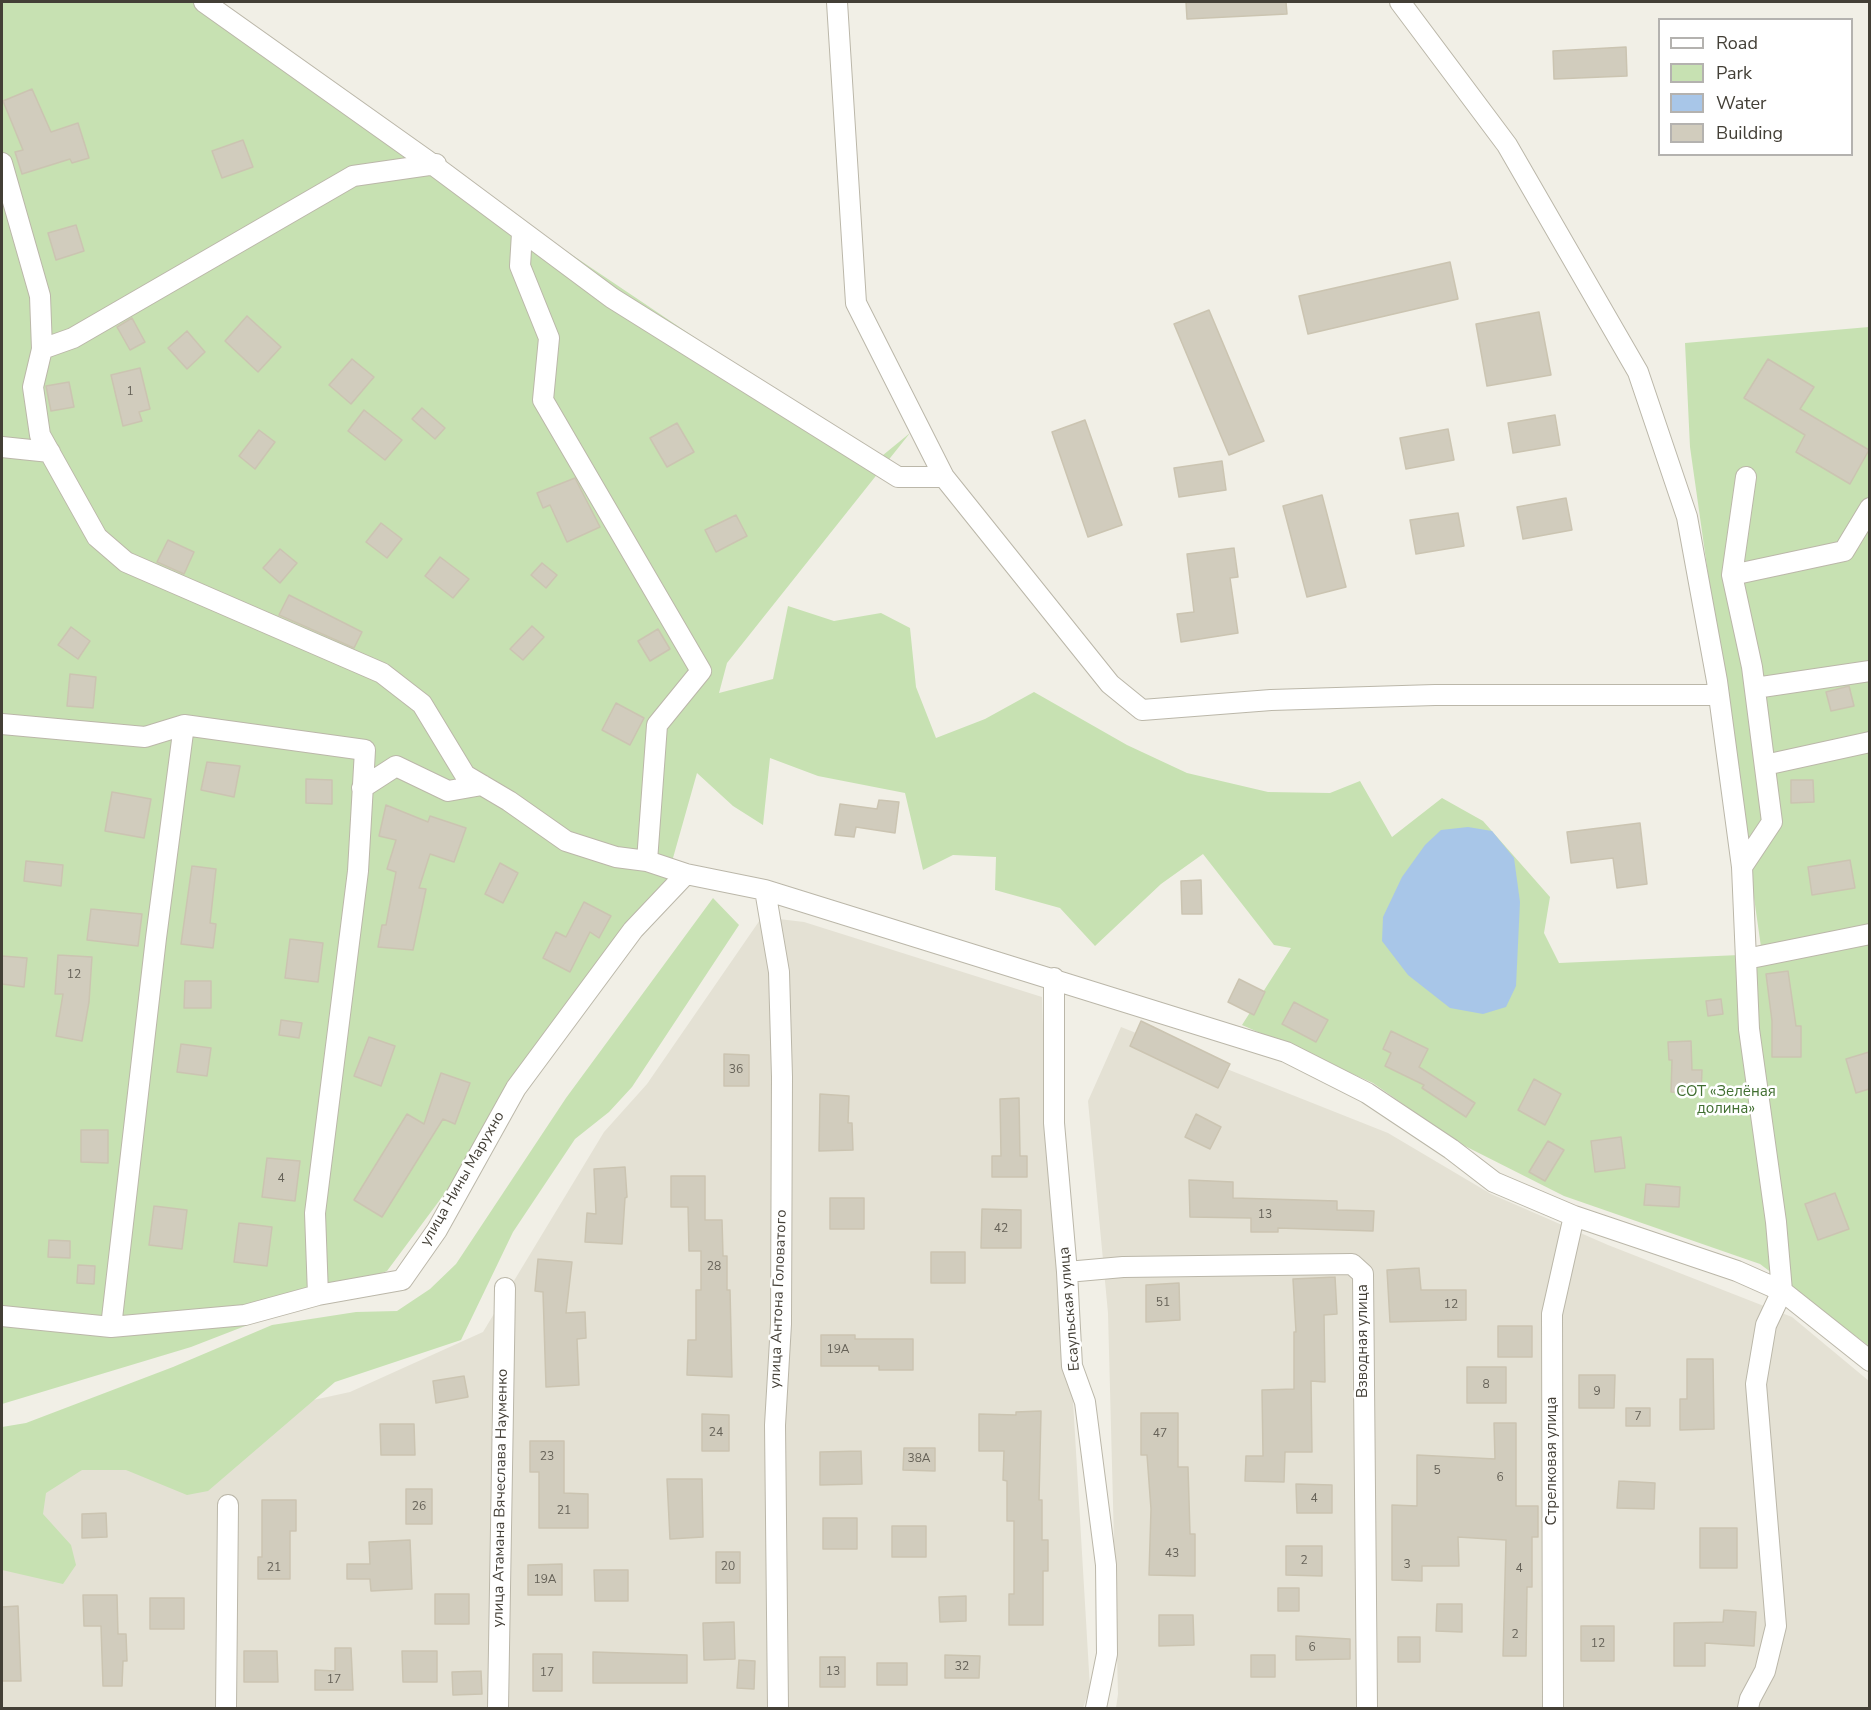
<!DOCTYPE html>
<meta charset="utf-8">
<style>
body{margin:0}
#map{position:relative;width:1871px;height:1710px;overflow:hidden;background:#f1efe6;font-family:"Nunito Sans",sans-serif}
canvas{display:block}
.frame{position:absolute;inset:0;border:3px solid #433f36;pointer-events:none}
.legend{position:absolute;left:1658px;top:18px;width:195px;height:138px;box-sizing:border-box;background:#fff;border:2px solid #b4b2af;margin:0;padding:8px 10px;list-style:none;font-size:18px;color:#433f36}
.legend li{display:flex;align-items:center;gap:12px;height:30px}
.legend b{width:30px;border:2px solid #b4b2af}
</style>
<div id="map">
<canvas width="1871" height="1710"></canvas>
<div class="frame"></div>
<ul class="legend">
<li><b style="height:8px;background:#fff"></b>Road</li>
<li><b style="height:16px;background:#c7e1b2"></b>Park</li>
<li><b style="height:16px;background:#a8c6e8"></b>Water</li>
<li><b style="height:16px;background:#d1ccbd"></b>Building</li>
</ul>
</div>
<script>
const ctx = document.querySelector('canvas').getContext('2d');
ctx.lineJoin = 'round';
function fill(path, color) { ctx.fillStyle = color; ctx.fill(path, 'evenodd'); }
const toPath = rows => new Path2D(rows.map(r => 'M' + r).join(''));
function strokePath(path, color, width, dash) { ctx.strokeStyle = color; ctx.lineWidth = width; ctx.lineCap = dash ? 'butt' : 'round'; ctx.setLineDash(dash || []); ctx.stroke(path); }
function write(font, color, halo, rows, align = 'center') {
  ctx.font = font + ' "Nunito Sans",sans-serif'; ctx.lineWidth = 5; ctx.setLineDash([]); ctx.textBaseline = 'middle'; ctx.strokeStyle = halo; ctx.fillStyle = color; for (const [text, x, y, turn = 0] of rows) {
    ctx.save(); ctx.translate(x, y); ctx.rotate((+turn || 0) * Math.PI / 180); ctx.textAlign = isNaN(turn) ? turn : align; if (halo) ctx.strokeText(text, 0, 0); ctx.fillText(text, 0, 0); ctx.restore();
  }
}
fill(toPath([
 [762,917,804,922,1042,997,1045,1088,1066,1283,1090,1688,1083,1708,2,1708,2,1468,350,1392,483,1332,604,1132,647,1084],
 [1121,1027,1388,1133,1491,1194,1608,1245,1792,1317,1869,1381,1869,1708,1116,1708,1118,1694,1108,1313,1088,1101]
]), '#e4e1d4');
fill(toPath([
 [2,2,213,2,532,228,877,460,910,433,727,663,719,693,773,679,788,606,834,621,881,613,910,628,916,687,936,738,985,719,1034,692,1127,745,1187,773,1268,792,1330,793,1360,781,1392,837,1442,798,1483,821,1550,897,1544,933,1559,963,1762,954,1690,447,1685,343,1869,327,1869,1346,1760,1264,1564,1196,1457,1142,1373,1083,1242,1025,1291,948,1274,945,1203,854,1161,884,1095,946,1060,908,995,890,996,857,953,855,923,870,905,793,818,776,770,758,763,825,733,806,697,773,660,904,387,1271,191,1347,2,1404],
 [713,898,739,925,632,1087,609,1112,575,1139,513,1232,461,1340,335,1382,208,1491,187,1495,126,1470,82,1470,46,1493,43,1514,71,1545,76,1565,63,1584,2,1570,2,1427,26,1423,173,1367,272,1325,356,1312,397,1311,430,1289,456,1264,566,1098]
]), '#c7e1b2');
fill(toPath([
 [1468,827,1492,831,1514,858,1520,902,1516,986,1506,1007,1483,1014,1450,1008,1408,975,1382,941,1383,917,1402,877,1425,845,1441,830]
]), '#a8c6e8');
const building = toPath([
 [1186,2,1286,2,1287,14,1187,19,1186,2],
 [1626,47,1627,76,1554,79,1553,51,1626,47],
 [32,89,51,132,78,123,89,158,72,163,70,159,22,174,15,152,23,150,3,101,32,89],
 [243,140,253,167,222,178,212,151,243,140],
 [76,225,84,251,56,260,48,233,76,225],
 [1450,262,1458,299,1308,334,1299,296,1450,262],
 [1209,310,1264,441,1229,455,1174,324,1209,310],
 [1539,312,1551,375,1487,386,1476,324,1539,312],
 [247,316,281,347,258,372,225,341,247,316],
 [132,318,145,342,130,350,117,327,132,318],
 [187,331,205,352,187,369,168,348,187,331],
 [352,359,374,377,351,404,329,385,352,359],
 [1768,359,1814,387,1800,409,1869,450,1850,484,1796,452,1805,435,1744,398,1768,359],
 [140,368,150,409,139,412,142,421,123,426,111,375,140,368],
 [69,382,74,407,51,411,46,386,69,382],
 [422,408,445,428,435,439,412,419,422,408],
 [364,410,402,440,385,460,348,431,364,410],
 [1555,415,1560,445,1513,453,1508,423,1555,415],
 [1085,420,1122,525,1088,537,1052,432,1085,420],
 [677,423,694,452,667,467,650,438,677,423],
 [1448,429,1454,460,1406,469,1400,438,1448,429],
 [259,430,275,442,255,469,239,456,259,430],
 [1222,461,1226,490,1179,497,1174,468,1222,461],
 [575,478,600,527,567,542,550,505,543,508,537,493,575,478],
 [1322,495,1346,587,1307,597,1283,506,1322,495],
 [1566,498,1572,530,1523,539,1517,507,1566,498],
 [1458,513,1464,546,1416,554,1410,520,1458,513],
 [736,515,747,536,716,552,705,530,736,515],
 [381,523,402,539,387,558,366,542,381,523],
 [168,540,194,552,184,574,157,562,168,540],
 [1234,548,1238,577,1230,578,1238,633,1181,642,1177,614,1194,612,1187,554,1234,548],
 [280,549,297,563,280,583,263,568,280,549],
 [440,557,469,579,453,598,425,576,440,557],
 [542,563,557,575,546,588,531,575,542,563],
 [289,595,362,632,354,648,279,615,289,595],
 [532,626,544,637,523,660,510,649,532,626],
 [71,627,90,641,78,659,58,645,71,627],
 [658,629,670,649,650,661,638,641,658,629],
 [70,674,96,677,93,708,67,706,70,674],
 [1849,686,1854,706,1831,711,1826,692,1849,686],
 [616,703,644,718,630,745,602,730,616,703],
 [207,762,240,766,234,797,201,790,207,762],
 [306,779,332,780,332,804,306,803,306,779],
 [1791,780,1813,780,1814,802,1791,803,1791,780],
 [112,792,151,799,144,838,105,831,112,792],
 [879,800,899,802,895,833,856,827,854,837,835,835,840,804,877,809,879,800],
 [386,805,428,822,430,816,466,828,454,862,430,854,419,888,426,889,413,950,378,947,382,925,386,925,396,872,387,869,396,840,379,836,386,805],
 [1640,823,1647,884,1617,888,1613,858,1571,863,1567,832,1640,823],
 [1850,860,1855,888,1812,895,1808,867,1850,860],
 [26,861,63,865,61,886,24,881,26,861],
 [500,863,518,873,503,903,485,894,500,863],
 [192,866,216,869,210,923,216,924,213,948,181,944,192,866],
 [1201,880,1202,914,1182,914,1181,881,1201,880],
 [584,902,611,916,599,938,590,932,570,972,543,958,556,932,566,937,584,902],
 [91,909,142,914,138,946,87,940,91,909],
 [290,939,323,943,318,982,285,978,290,939],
 [58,955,92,957,89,1002,82,1041,56,1036,63,994,55,994,58,955],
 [2,956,27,958,24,987,2,984,2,956],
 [1788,971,1796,1026,1801,1026,1801,1057,1772,1057,1772,1021,1766,974,1788,971],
 [1239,979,1265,992,1254,1015,1228,1002,1239,979],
 [185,981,211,981,211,1008,184,1008,185,981],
 [1721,999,1723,1014,1708,1016,1706,1001,1721,999],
 [1294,1002,1328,1020,1316,1042,1282,1024,1294,1002],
 [281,1020,302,1023,299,1038,279,1035,281,1020],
 [1141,1021,1230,1064,1218,1088,1130,1046,1141,1021],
 [1391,1031,1428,1049,1419,1067,1475,1103,1466,1117,1422,1088,1424,1085,1385,1066,1391,1053,1383,1049,1391,1031],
 [369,1037,395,1046,381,1086,354,1076,369,1037],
 [1691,1041,1692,1070,1702,1070,1701,1093,1671,1092,1672,1060,1669,1060,1668,1042,1691,1041],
 [181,1044,211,1048,207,1076,177,1072,181,1044],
 [1869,1052,1869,1089,1856,1093,1846,1059,1869,1052],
 [724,1054,749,1055,749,1086,724,1086,724,1054],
 [441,1073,470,1083,455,1124,443,1119,382,1217,354,1200,407,1114,424,1124,441,1073],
 [1534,1079,1561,1094,1545,1125,1518,1110,1534,1079],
 [820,1094,849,1096,848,1123,852,1123,853,1150,819,1151,820,1094],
 [1019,1098,1020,1156,1027,1156,1027,1177,992,1177,992,1156,1001,1156,1000,1099,1019,1098],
 [1196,1114,1221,1127,1210,1149,1185,1137,1196,1114],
 [81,1130,108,1130,108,1163,81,1162,81,1130],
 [1621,1137,1625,1168,1595,1172,1591,1141,1621,1137],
 [1548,1141,1564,1150,1545,1181,1529,1172,1548,1141],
 [267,1158,300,1161,295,1201,262,1197,267,1158],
 [625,1167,627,1197,625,1198,622,1244,585,1242,587,1213,596,1214,594,1169,625,1167],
 [671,1176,705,1176,705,1220,722,1220,723,1256,727,1256,727,1290,730,1290,732,1377,687,1375,688,1340,696,1340,696,1290,701,1290,701,1251,689,1251,688,1207,671,1207,671,1176],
 [1189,1180,1233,1182,1233,1198,1337,1201,1337,1210,1374,1211,1373,1231,1278,1228,1278,1232,1251,1232,1251,1218,1190,1217,1189,1180],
 [1646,1184,1680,1187,1679,1207,1644,1205,1646,1184],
 [1835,1193,1849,1229,1818,1240,1805,1204,1835,1193],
 [830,1198,864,1198,864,1229,830,1229,830,1198],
 [154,1206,187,1210,182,1249,149,1245,154,1206],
 [982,1209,1021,1210,1021,1248,981,1248,982,1209],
 [239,1223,272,1227,267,1266,234,1262,239,1223],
 [49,1240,70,1241,70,1258,48,1257,49,1240],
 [931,1252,965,1252,965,1283,931,1283,931,1252],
 [538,1259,572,1262,566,1313,585,1312,586,1338,577,1339,579,1385,546,1387,543,1292,535,1291,538,1259],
 [78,1265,95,1266,94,1284,77,1283,78,1265],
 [1419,1268,1421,1290,1466,1290,1466,1320,1390,1322,1387,1270,1419,1268],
 [1335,1277,1337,1314,1324,1315,1325,1382,1311,1381,1312,1452,1285,1452,1284,1482,1245,1481,1246,1456,1263,1456,1262,1390,1294,1389,1294,1332,1296,1332,1293,1279,1335,1277],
 [1179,1283,1180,1320,1146,1322,1146,1285,1179,1283],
 [1498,1326,1532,1326,1532,1357,1498,1357,1498,1326],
 [821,1335,855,1335,855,1339,913,1339,913,1370,879,1370,879,1366,821,1366,821,1335],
 [1687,1359,1713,1359,1714,1429,1680,1430,1680,1399,1687,1399,1687,1359],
 [1467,1367,1506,1367,1506,1403,1467,1403,1467,1367],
 [1579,1375,1615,1375,1614,1408,1579,1408,1579,1375],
 [464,1376,468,1397,436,1403,433,1381,464,1376],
 [1626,1408,1650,1408,1650,1426,1626,1426,1626,1408],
 [1041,1411,1039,1500,1042,1500,1042,1540,1048,1540,1048,1571,1043,1571,1043,1625,1009,1625,1009,1594,1014,1594,1014,1521,1007,1521,1007,1481,1003,1480,1004,1451,979,1451,979,1414,1016,1415,1016,1412,1041,1411],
 [1141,1413,1178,1413,1178,1467,1188,1467,1190,1534,1195,1534,1195,1576,1149,1575,1151,1509,1147,1455,1141,1455,1141,1413],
 [702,1414,729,1415,729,1451,702,1451,702,1414],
 [1494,1423,1516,1423,1516,1506,1538,1506,1538,1537,1532,1537,1532,1587,1527,1587,1526,1656,1503,1656,1506,1540,1458,1537,1459,1566,1422,1566,1422,1581,1392,1580,1392,1505,1417,1506,1417,1455,1495,1459,1494,1423],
 [380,1424,414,1424,415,1455,381,1455,380,1424],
 [530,1441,564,1441,564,1493,588,1494,588,1528,539,1528,539,1472,530,1472,530,1441],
 [904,1448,935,1448,935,1471,903,1470,904,1448],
 [861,1451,862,1484,820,1485,820,1452,861,1451],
 [667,1479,702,1479,703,1537,670,1539,667,1479],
 [1619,1481,1655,1483,1654,1509,1617,1508,1619,1481],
 [1296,1484,1332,1485,1332,1513,1297,1513,1296,1484],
 [406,1489,432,1489,432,1524,406,1524,406,1489],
 [262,1500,296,1500,296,1531,290,1531,290,1579,258,1579,258,1557,262,1557,262,1500],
 [106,1513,107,1537,82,1538,82,1514,106,1513],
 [823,1518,857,1518,857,1549,823,1549,823,1518],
 [892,1526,926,1526,926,1557,892,1557,892,1526],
 [1700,1528,1737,1528,1737,1568,1700,1568,1700,1528],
 [410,1540,412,1589,371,1591,370,1579,347,1579,347,1564,370,1564,369,1542,410,1540],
 [1286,1546,1322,1546,1322,1576,1286,1575,1286,1546],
 [716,1552,740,1552,740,1583,716,1583,716,1552],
 [562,1564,562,1595,528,1595,528,1565,562,1564],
 [594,1570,628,1570,628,1601,595,1601,594,1570],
 [1278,1588,1299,1588,1299,1611,1278,1611,1278,1588],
 [435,1594,469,1594,469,1624,435,1624,435,1594],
 [83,1595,117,1595,118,1634,126,1634,127,1661,123,1661,122,1686,103,1686,101,1626,84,1626,83,1595],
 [966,1596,966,1621,940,1622,939,1597,966,1596],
 [150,1598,184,1598,184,1629,150,1629,150,1598],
 [1437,1604,1462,1604,1462,1632,1436,1631,1437,1604],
 [18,1606,21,1681,2,1681,2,1607,18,1606],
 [1724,1610,1756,1612,1754,1646,1705,1643,1705,1666,1674,1666,1674,1623,1723,1622,1724,1610],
 [1159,1615,1193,1615,1194,1645,1159,1646,1159,1615],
 [734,1622,735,1659,704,1660,703,1623,734,1622],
 [1581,1626,1614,1626,1614,1661,1581,1661,1581,1626],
 [1296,1636,1350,1639,1350,1659,1296,1660,1296,1636],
 [1398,1637,1420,1637,1420,1662,1398,1662,1398,1637],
 [335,1648,351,1648,353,1690,315,1690,315,1670,335,1671,335,1648],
 [244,1651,277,1651,278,1682,244,1682,244,1651],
 [402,1651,437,1651,437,1682,403,1682,402,1651],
 [593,1652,687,1655,687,1683,593,1683,593,1652],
 [533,1654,562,1654,562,1691,533,1691,533,1654],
 [945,1655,980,1656,979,1678,945,1678,945,1655],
 [1251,1655,1275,1655,1275,1677,1251,1677,1251,1655],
 [820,1657,845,1657,845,1687,820,1687,820,1657],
 [739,1660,755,1661,754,1689,737,1688,739,1660],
 [877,1663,907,1663,907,1685,877,1685,877,1663],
 [481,1671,482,1694,453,1695,452,1672,481,1671]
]);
fill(building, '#d1ccbd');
strokePath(building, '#cbc4b1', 1.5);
const minor = toPath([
 [204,2,432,164,612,298,898,477,944,477],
 [837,2,856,303,944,477,1110,684,1142,710,1271,700,1435,695,1719,695],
 [1400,2,1507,145,1638,372,1687,517,1717,681,1742,867,1749,1029,1776,1222,1782,1291,1766,1325,1756,1384,1776,1626,1765,1671,1750,1699,1748,1708],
 [2,163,40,296,42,349,33,387,40,435,97,537,126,562,382,673,422,704,465,775,509,801,566,841,616,857,647,861,686,874,765,890,1286,1052,1367,1093,1451,1149,1494,1182,1574,1216,1737,1271,1782,1291,1870,1361],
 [522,233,520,266,549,338,543,400,701,671,657,725,647,861],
 [42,349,73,338,353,176,436,164],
 [2,447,50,452],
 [1732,575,1844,551,1870,508],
 [1755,688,1870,671],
 [2,724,145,737,184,725,156,938,111,1327],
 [184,725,365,750,358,871,315,1213,318,1295],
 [1765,765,1870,742],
 [362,788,396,766,448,791,482,785],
 [1742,867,1772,822,1752,667,1732,575,1746,477],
 [765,890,779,972,782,1077,781,1324,775,1425,778,1708],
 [1746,959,1870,934],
 [1054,978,1054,1123,1067,1272,1072,1366,1085,1402,1106,1565,1107,1654,1096,1708],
 [1067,1272,1123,1267,1352,1264,1363,1274,1367,1708],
 [2,1316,111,1327,245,1315,318,1295,402,1280,437,1230,516,1088,633,930,686,874],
 [226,1708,228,1505],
 [498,1708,505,1288],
 [1553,1708,1552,1314,1574,1216]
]);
strokePath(minor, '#bbb7a9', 22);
strokePath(minor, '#fff', 20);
write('12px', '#666258', null, [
 ["1",130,392],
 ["12",74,975],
 ["36",736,1070],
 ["4",281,1179],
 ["13",1265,1215],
 ["42",1001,1229],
 ["28",714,1267],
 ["51",1163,1303],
 ["12",1451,1305],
 ["19А",838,1350],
 ["8",1486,1385],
 ["9",1597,1392],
 ["7",1638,1417],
 ["24",716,1433],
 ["47",1160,1434],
 ["23",547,1457],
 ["38А",919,1459],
 ["5",1437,1471],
 ["6",1500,1478],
 ["4",1314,1499],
 ["26",419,1507],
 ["21",564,1511],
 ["43",1172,1554],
 ["2",1304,1561],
 ["3",1407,1565],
 ["20",728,1567],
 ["21",274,1568],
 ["4",1519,1569],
 ["19А",545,1580],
 ["2",1515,1635],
 ["12",1598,1644],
 ["6",1312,1648],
 ["32",962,1667],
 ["13",833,1672],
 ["17",547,1673],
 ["17",334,1680]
]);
write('15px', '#406e30', '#fff', [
 ["СОТ «Зелёная",1726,1092],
 ["долина»",1726,1109]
]);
write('15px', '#433f36', '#fff', [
 ["улица Нины Марухно",463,1179,-60],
 ["улица Антона Головатого",779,1299,-88],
 ["Есаульская улица",1070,1309,-95],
 ["Взводная улица",1363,1341,-90],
 ["Стрелковая улица",1552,1461,-90],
 ["улица Атамана Вячеслава Науменко",501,1498,-89]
]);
</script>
